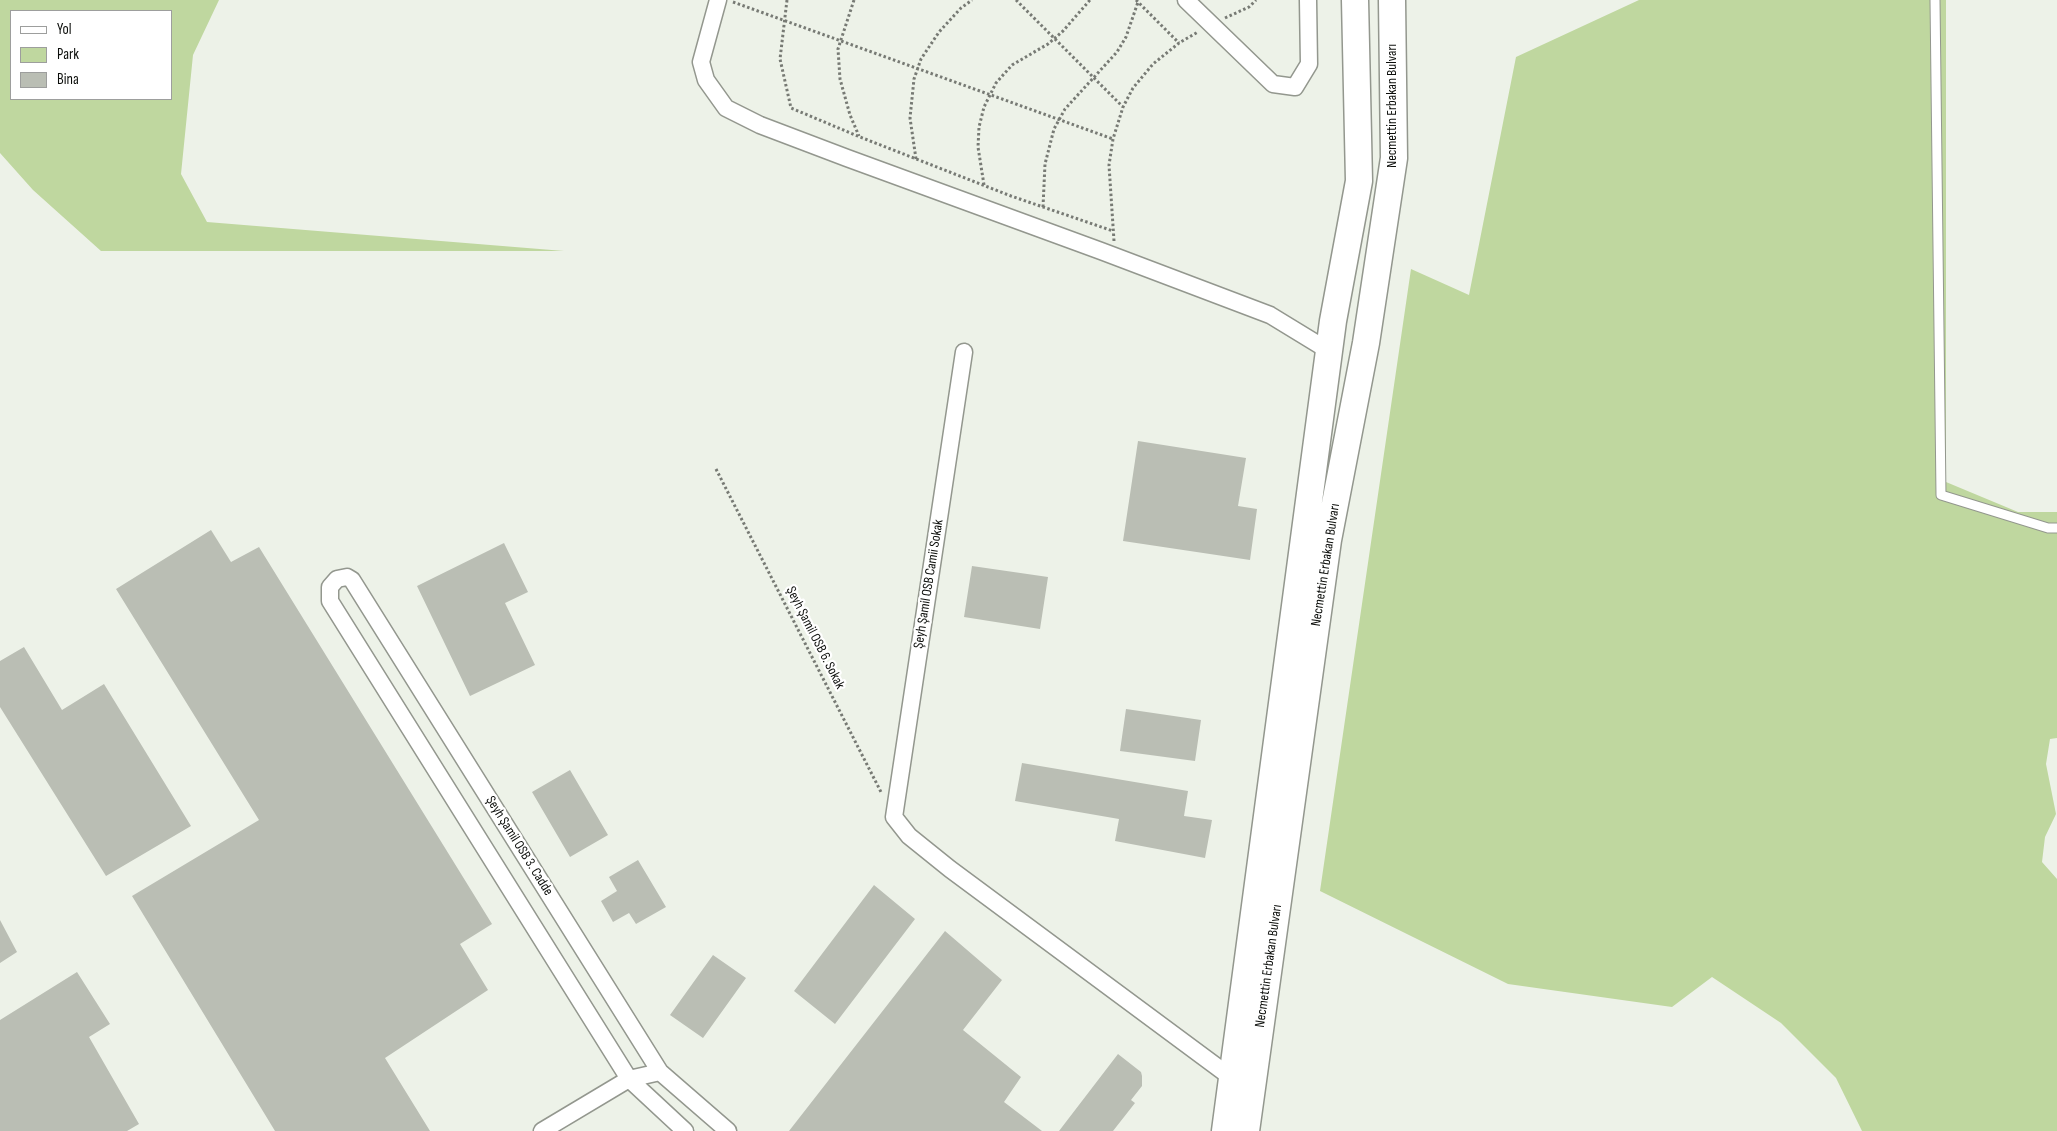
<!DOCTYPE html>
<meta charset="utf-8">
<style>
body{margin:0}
#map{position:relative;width:2057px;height:1131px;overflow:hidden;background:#edf2e8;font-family:"Sofia Sans Condensed",sans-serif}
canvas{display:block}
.legend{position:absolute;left:10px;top:10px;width:162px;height:90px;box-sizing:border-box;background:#fff;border:1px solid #9d9e9d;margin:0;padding:6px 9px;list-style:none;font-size:15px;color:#0b0d0a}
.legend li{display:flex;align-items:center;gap:10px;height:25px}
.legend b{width:25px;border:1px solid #9d9e9d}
</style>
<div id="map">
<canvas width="2057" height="1131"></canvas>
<ul class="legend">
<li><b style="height:6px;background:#fff"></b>Yol</li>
<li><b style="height:14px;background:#bfd79f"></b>Park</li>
<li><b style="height:14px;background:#babeb4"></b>Bina</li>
</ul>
</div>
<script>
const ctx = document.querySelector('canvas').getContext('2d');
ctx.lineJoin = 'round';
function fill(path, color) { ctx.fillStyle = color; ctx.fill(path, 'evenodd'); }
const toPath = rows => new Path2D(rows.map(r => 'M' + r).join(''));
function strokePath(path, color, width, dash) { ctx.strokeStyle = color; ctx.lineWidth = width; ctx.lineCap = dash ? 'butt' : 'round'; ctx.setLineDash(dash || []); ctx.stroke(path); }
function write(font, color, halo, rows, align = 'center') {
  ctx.font = font + ' "Sofia Sans Condensed",sans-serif'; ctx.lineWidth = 4.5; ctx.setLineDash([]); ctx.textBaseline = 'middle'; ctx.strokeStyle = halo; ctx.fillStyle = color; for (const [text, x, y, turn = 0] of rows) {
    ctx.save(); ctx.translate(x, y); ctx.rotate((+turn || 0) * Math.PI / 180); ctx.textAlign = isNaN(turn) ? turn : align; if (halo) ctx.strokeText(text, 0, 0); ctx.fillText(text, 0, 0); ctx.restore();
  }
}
fill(toPath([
 [0,0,219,0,193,55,181,174,207,222,564,251,101,251,33,190,0,153],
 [171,11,171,99,11,99,11,11],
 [1639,0,1946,0,1946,482,2018,512,2057,512,2057,738,2050,739,2046,764,2056,814,2045,837,2042,862,2057,879,2057,1131,1862,1131,1836,1078,1781,1023,1712,977,1672,1007,1508,984,1320,891,1411,269,1469,295,1516,57]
]), '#bfd79f');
fill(toPath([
 [1138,441,1246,458,1238,506,1257,509,1250,560,1123,541],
 [211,530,231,562,259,547,492,924,460,944,488,990,385,1058,430,1131,275,1131,132,896,259,820,116,589],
 [504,543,528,592,505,603,535,665,470,696,417,586],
 [972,566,1048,577,1040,629,964,617],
 [24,647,62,710,104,684,191,826,106,876,0,707,0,661],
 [1126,709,1201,720,1195,761,1120,751],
 [1022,763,1188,791,1184,816,1212,820,1205,858,1115,841,1119,819,1015,801],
 [570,770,608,835,570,857,532,792],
 [638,860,666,907,636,924,629,913,613,922,601,901,617,891,609,877],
 [874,885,915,919,835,1024,794,991],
 [0,920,17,952,0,963],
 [945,931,1002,980,963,1030,1021,1077,1004,1102,1042,1131,789,1131],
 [713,955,746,978,703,1038,670,1015],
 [77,972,110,1024,89,1037,139,1124,127,1131,0,1131,0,1020],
 [1118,1054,1141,1072,1142,1076,1142,1086,1131,1100,1135,1103,1113,1131,1059,1131]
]), '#babeb4');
const service = toPath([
 [1935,0,1941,495,2048,528,2057,528]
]);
const minor = toPath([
 [718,0,701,62,706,80,726,108,760,125,847,158,1101,251,1270,315,1329,351],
 [1186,0,1273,84,1295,87,1309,64,1308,0],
 [964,352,894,817,909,836,950,869,1232,1078],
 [542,1131,629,1079,660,1072],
 [685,1131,629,1079,330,601,330,587,337,579,347,577,352,580,660,1072,728,1131]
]);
const primary = toPath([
 [1225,1131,1333,321,1359,181,1355,0],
 [1246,1131,1328,540,1366,343,1394,158,1392,0]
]);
strokePath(service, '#93978e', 11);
strokePath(minor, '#93978e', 19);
strokePath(primary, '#93978e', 29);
strokePath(toPath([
 [787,0,780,59,791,108,860,137,1011,196,1113,231],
 [854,0,838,49,840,79,850,115,859,136],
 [1016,0,1123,107],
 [1136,0,1179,43],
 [733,2,1113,139],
 [1225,18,1249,7,1256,0],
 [916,159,910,118,914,79,921,59,939,32,961,8,972,0],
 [984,185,978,147,979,127,984,107,996,83,1012,65,1048,44,1063,31,1090,0],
 [1043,207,1045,164,1054,129,1065,109,1117,52,1126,37,1138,2],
 [1114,241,1109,165,1113,139,1123,107,1133,88,1153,64,1179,43,1198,32],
 [716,469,881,792]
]), '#777a74', 3, [2.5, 2.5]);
strokePath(service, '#fff', 9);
strokePath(minor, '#fff', 16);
strokePath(primary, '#fff', 26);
write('14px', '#0b0d0a', '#fff', [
 ["Necmettin Erbakan Bulvarı",1392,106,-90],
 ["Necmettin Erbakan Bulvarı",1326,565,-81],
 ["Şeyh Şamil OSB Camii Sokak",929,584,-81],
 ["Şeyh Şamil OSB 6. Sokak",815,638,63],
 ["Şeyh Şamil OSB 3. Cadde",519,846,58],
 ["Necmettin Erbakan Bulvarı",1269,966,-82]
]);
</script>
